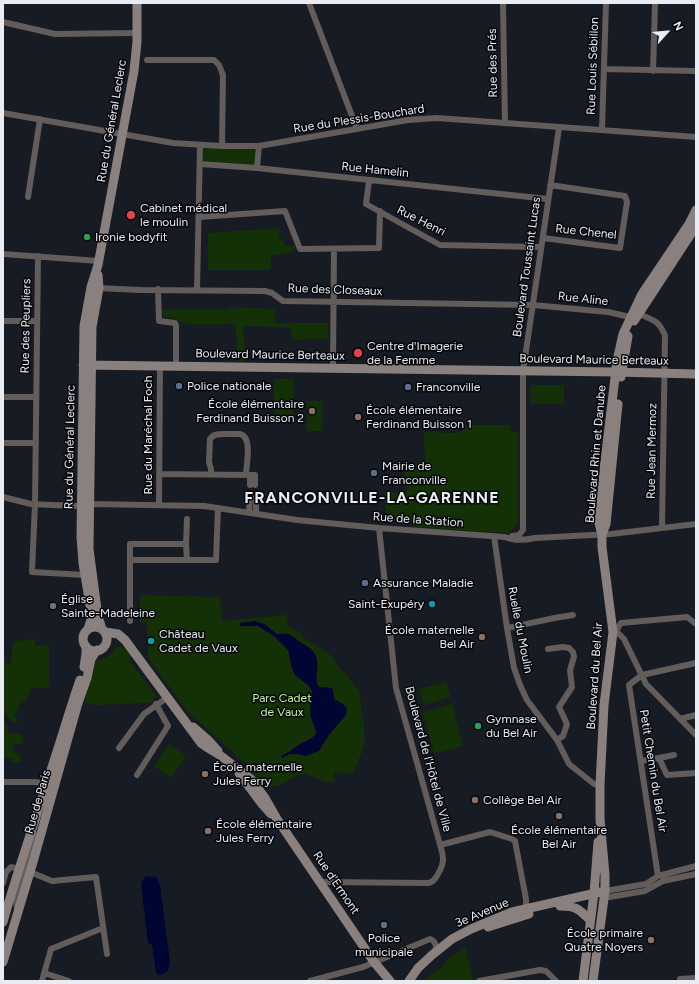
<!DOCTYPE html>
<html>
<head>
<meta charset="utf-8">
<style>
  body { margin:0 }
  #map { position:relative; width:699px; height:984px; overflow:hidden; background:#171b23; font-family:Figtree,sans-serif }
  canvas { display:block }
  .frame { position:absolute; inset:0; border:4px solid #e9ecf3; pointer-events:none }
  .north { position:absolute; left:647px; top:12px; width:40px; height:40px; -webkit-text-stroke:3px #050609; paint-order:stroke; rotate:63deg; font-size:11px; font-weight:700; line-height:16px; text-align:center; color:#e9ecf3 }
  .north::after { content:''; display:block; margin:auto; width:14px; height:18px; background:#e9ecf3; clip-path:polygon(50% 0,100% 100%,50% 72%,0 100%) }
</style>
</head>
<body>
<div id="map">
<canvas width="699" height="984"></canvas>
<div class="frame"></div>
<div class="north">N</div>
</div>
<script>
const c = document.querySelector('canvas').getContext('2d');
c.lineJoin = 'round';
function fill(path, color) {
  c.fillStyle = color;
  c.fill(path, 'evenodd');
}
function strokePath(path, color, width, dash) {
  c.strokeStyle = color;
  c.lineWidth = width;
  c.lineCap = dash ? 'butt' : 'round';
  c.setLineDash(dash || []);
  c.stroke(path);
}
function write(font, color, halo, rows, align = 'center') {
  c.font = font + ' Figtree,sans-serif';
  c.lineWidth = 3;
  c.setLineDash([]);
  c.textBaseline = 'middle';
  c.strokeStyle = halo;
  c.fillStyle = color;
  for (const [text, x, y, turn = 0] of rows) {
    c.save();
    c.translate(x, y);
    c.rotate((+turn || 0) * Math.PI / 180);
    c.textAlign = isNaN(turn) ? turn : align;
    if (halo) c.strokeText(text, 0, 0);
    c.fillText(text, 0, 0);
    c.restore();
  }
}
fill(new Path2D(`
  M 204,148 L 234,148 L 235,149 L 253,149 L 256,152 L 255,165 L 204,161 C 202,157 202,152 204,148 Z
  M 279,228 L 279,235 L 286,246 L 295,245 L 294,250 L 291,253 L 271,255 L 271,270 L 208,270 L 208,233 Z
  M 230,307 L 275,309 L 275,323 L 328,323 L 328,339 L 292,340 L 291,328 L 267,327 L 266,326 L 243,326 L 246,361 L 238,361 L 235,324 C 225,324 190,326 182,322 C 178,321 182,320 177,319 C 169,317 162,320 162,309 L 229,309 Z
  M 274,379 L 293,379 L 293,421 L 284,421 L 274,411 Z
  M 531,385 L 564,385 L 564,404 L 531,404 Z
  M 307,401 L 323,401 L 322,431 L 307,431 Z
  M 471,425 L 510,425 L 510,429 L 512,432 L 518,432 L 518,523 L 508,533 L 414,527 C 410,519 400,516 391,521 L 385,512 L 385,493 L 407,493 L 404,467 L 426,459 L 424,449 L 424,432 L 459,433 Z
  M 140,595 L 220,597 L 222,621 L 287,615 C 288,636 297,625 304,638 L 325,651 L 334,658 L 336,664 L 351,680 L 359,691 L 364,724 L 365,741 L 363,749 L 354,771 L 348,774 L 336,772 L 334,773 L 334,781 C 324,786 315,775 305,774 C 294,774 286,784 276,786 C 272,787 267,786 263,786 L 246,764 L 188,712 L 150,661 L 148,653 L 147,622 L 140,622 Z
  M 36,639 L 35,646 L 49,645 L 49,684 L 48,684 L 48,688 L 31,688 L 26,702 L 21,700 L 15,717 L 19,720 L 15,723 L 12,722 L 3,712 L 3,649 L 7,665 L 11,663 L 13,644 L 16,641 Z
  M 117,646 L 124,648 L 132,656 L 129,660 L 157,697 L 150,703 L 96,705 L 84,703 L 96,661 L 109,656 Z
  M 446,682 L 451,697 L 424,705 L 419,689 Z
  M 452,704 L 463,746 L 434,754 L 423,712 Z
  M 3,719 L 7,725 L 8,734 L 22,734 L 22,744 L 13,744 L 13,752 L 20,754 L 20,762 L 11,762 L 11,758 L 3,758 Z
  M 169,744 L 186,756 L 171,778 L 154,766 Z
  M 465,948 L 473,979 L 468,981 L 424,981 L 431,974 L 441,968 L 449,958 Z`), '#143006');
fill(new Path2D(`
  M 255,621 L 264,624 L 277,634 C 288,632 292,635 300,642 C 304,645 310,647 313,651 C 323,664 312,677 319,687 L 332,688 L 333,690 L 334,699 L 343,704 L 347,709 L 346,715 L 329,735 L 319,751 L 306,756 L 298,754 L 290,754 L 282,758 L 281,756 C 287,753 292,750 297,746 C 304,741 311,740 316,734 C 316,728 313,724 311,718 C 310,712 310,697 312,691 L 309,686 L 295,675 L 292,668 L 288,650 L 275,637 L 258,626 L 240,626 L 240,623 Z
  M 146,876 L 156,877 L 160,885 L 170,962 L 168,971 L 163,974 L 159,975 L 156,972 L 152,945 L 148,943 L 141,885 L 142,881 Z`), '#000534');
strokePath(new Path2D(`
  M 309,3 L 357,129
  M 503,3 L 505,123
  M 3,22 L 55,34 L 137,33
  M 147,60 L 214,60 L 219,65 L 223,75 L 222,146
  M 604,69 L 696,71
  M 653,71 L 655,3
  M 3,113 L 173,143 L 222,146 L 259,146 L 408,120 L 437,118 L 696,137
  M 602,130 L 606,3
  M 200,164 L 257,168 L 548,199
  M 257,168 L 259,146
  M 369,181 L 366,204 L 440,245 L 540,247
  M 28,197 L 40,119
  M 199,217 L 285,211 L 300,249 L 379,248 L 380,211
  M 543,238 L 620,248 L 627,202 L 625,196 L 550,185
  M 3,254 L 99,261
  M 38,256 L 35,504 L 32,572 L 85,575
  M 97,288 L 141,290 L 265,291 L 272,293 L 283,301 L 533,305 L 608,312 L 630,317
  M 158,289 L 159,321 L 175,323 L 176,325 L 176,367
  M 197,290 L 200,145
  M 638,313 C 654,322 656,317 665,335 L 662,528
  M 3,321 L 37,321
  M 333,368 L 334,249
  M 3,397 L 36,397
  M 3,443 L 35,443
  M 160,474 L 250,475 L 250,485
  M 211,474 L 211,469 L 209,462 L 210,439 C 214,433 221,434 227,434 C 231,434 236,434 240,434 C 253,437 246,465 246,475
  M 250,475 L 255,475 L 255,485
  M 256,495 L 256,513
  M 3,497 L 31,504 L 75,506 L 90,504 L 204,506 L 297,520 L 379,528 L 505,537 C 514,541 526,540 535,538 L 611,534 L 696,524
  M 159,505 L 160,366
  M 249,512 L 250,495
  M 494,536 L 507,628 L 514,668 L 520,685 L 527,700 L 557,740
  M 512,536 L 519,535 L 523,530 L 523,371 L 559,128
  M 186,544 L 187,560
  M 130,560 L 216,560 L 218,508
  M 130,621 L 130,544 L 186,544 L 187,519
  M 507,628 C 529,624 550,618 573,615
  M 616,631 L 624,639 L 646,684 L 696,735
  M 616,631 L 621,623 L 687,617 L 696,624
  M 548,649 L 563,647 L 569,648 L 573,652 L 574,657 L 570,670 L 572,687 L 559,707 L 567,724 L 563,736 L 557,740 L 569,764 L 594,784 L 600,785
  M 680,719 L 696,715
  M 119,748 L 144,714 L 168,697
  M 659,758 L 674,755
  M 641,761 L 659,758 L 667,775 L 696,773
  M 137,775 L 168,726 L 156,704
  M 3,782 L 35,782 L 47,784
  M 440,845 L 490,832 L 512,839 L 515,841 L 526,899 L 526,909
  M 24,870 L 35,835
  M 658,876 L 629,685 L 642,675 L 696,663
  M 321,882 L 429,883 C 434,881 435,879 438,874 C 446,861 443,855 439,841 L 396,688 L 379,528
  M 3,883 L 6,872 L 11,867 L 30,872 L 52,881 L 96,877 L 107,954
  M 605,891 L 646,884 L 658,876 L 696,866
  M 604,898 L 645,891 L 663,881 L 696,874
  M 17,909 L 16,899 L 25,871
  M 44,973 L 69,981
  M 680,979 L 696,978
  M 42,981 L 51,949 L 103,928
  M 310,981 L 363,967 L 430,939 C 436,941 437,947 435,952
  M 479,981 L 540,970 L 546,971 L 556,981`), '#625c5a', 6);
strokePath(new Path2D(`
  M 98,275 L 99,288 L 92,327 L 89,549 L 98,617 L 102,629
  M 634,321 L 696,226
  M 83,365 L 616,372 L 696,374
  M 621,377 L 628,336
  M 602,535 L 606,524 L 618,404
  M83 639a12 12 0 1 1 24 0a12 12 0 1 1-24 0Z
  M 88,629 L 92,617 L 83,563 L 81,537 L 84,326 L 91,287 L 98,265 L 134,71 L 137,42 L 137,3
  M 105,632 L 118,634 L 125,640 L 201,743 L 208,748 L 221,756 L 251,779 L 265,798 L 277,819 L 374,962 L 390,981
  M 84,667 L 86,654 L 86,646
  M 193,727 L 209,741 L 218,751
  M 239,773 L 262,804 L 271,814
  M 560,906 C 576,906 579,909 590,920
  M 3,922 C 16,876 32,831 46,785 C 58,750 68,715 80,680
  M 488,927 L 529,914
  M 3,962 L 33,862 L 78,703 L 87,678 L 91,659 L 97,650
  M 409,981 L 418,968 L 432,955 L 452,939 L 471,929 L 512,912 L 605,891
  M 583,981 L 594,893 L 598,842
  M 593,981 L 605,891 L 605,875 L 600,819 L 600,785 L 604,705 L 613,632 L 602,547 L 602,535 L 599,523 L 605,461 L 617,361 L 623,334 L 642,294 L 689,224 L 696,210`), '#8a817e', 9);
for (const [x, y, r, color] of [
  [131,215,5,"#e0444e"],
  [87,237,4,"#2e9e5b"],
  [358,353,5,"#e0444e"],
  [179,386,4,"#5c6f8a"],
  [408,387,4,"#5c6f8a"],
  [312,411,4,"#8d6e63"],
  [358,417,4,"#8d6e63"],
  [374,473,4,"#5c6f8a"],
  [365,583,4,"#5c6f8a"],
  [432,604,4,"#0f9aa8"],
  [53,606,4,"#6b7280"],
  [482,637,4,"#8d6e63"],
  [151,641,4,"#0f9aa8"],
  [478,726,4,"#2e9e5b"],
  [205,774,4,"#8d6e63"],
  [475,800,4,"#8d6e63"],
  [559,816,4,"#8d6e63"],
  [208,831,4,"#8d6e63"],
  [384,925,4,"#5c6f8a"],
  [651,940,4,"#8d6e63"]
]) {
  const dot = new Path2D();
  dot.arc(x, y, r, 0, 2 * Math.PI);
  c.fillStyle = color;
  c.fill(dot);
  strokePath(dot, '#050609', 1.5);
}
write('12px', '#e9ecf3', '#050609', [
  ["Rue des Prés",493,63,-91],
  ["Rue Louis Sébillon",593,66,-88],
  ["Rue du Plessis-Bouchard",359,119,-9],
  ["Rue du Général Leclerc",112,121,-80],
  ["Rue Hamelin",375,170,6],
  ["Rue Henri",421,221,27],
  ["Rue Chenel",586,232,6],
  ["Boulevard Toussaint Lucas",527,267,-82],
  ["Rue des Closeaux",335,290,2],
  ["Rue Aline",583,299,6],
  ["Rue des Peupliers",26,326,-89],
  ["Boulevard Maurice Berteaux",270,355,1],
  ["Boulevard Maurice Berteaux",594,360,1],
  ["Rue du Maréchal Foch",148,435,-90],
  ["Rue du Général Leclerc",70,447,-89],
  ["Rue Jean Mermoz",652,451,-89],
  ["Boulevard Rhin et Danube",596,454,-85],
  ["Rue de la Station",418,520,4],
  ["Ruelle du Moulin",520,630,79],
  ["Boulevard du Bel Air",595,676,-86],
  ["Boulevard de l'Hôtel de Ville",428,759,75],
  ["Petit Chemin du Bel Air",653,771,81],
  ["Rue de Paris",38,802,-74],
  ["Rue d'Ermont",336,883,56],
  ["3e Avenue",482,913,-23]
]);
write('12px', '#e9ecf3', '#050609', [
  ["Cabinet médical",140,208],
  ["le moulin",140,222],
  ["Ironie bodyfit",95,237],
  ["Centre d'Imagerie",367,346],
  ["de la Femme",367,360],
  ["Police nationale",187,386],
  ["Franconville",416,387],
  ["École élémentaire",304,404,"right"],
  ["Ferdinand Buisson 2",304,418,"right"],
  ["École élémentaire",366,410],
  ["Ferdinand Buisson 1",366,424],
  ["Mairie de",382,466],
  ["Franconville",382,480],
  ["Assurance Maladie",373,583],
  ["Église",61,599],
  ["Sainte-Madeleine",61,613],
  ["Saint-Exupéry",424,604,"right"],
  ["École maternelle",474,630,"right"],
  ["Bel Air",474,644,"right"],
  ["Château",159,634],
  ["Cadet de Vaux",159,648],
  ["Gymnase",486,719],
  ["du Bel Air",486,733],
  ["École maternelle",213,767],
  ["Jules Ferry",213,781],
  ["Collège Bel Air",483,800],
  ["École élémentaire",216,824],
  ["Jules Ferry",216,838],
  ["École élémentaire",559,830,"center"],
  ["Bel Air",559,844,"center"],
  ["École primaire",643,933,"right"],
  ["Quatre Noyers",643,947,"right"],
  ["Police",384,938,"center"],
  ["municipale",384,952,"center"]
], 'left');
write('12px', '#bcf7a5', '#050609', [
  ["Parc Cadet",282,698],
  ["de Vaux",282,712]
]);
c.letterSpacing = '1px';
write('bold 16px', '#e9ecf3', '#050609', [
  ["FRANCONVILLE-LA-GARENNE",372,498]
]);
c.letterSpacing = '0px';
</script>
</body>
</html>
